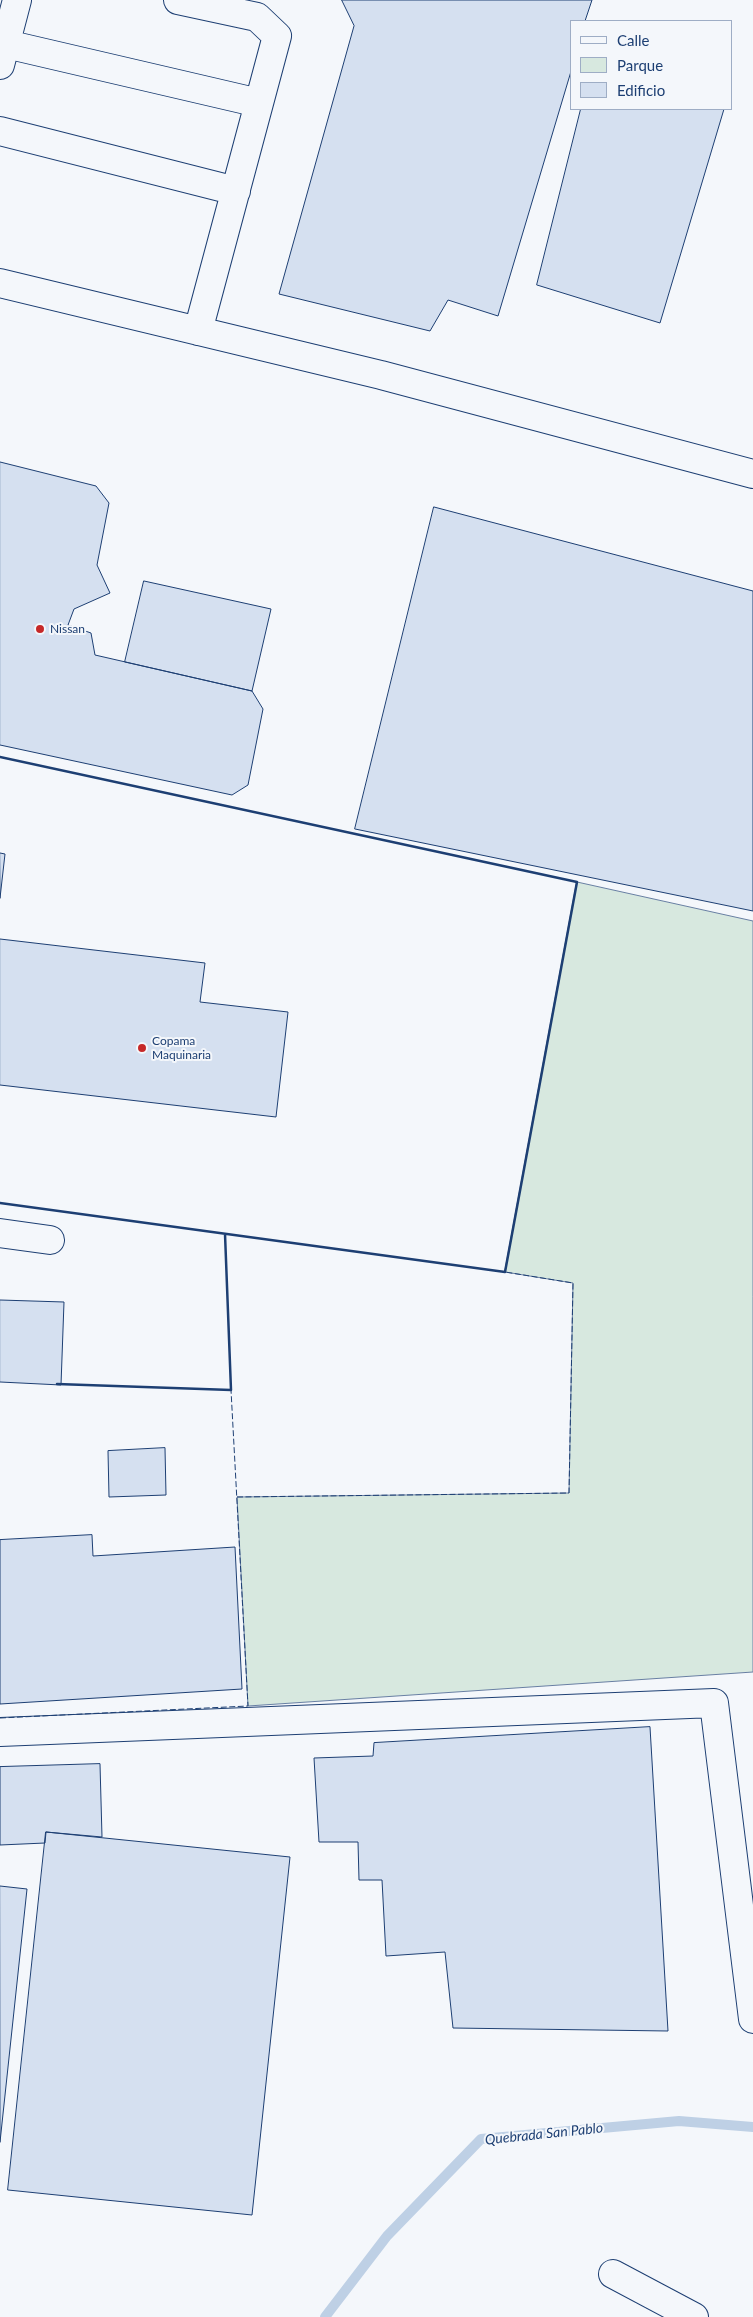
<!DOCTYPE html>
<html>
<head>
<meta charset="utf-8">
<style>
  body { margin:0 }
  #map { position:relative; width:753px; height:2317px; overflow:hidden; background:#f4f7fb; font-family:Lato,sans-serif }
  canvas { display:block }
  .legend { position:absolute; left:570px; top:20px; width:162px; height:90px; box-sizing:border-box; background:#f4f7fb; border:1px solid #9eadc5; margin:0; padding:6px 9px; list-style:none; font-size:15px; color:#1d3f73 }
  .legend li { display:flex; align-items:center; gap:10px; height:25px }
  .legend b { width:25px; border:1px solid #9eadc5 }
</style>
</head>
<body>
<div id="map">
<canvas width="753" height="2317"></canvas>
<ul class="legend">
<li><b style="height:6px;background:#f4f7fb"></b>Calle</li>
<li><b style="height:14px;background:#d7e8df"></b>Parque</li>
<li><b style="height:14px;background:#d5e0f0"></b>Edificio</li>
</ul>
</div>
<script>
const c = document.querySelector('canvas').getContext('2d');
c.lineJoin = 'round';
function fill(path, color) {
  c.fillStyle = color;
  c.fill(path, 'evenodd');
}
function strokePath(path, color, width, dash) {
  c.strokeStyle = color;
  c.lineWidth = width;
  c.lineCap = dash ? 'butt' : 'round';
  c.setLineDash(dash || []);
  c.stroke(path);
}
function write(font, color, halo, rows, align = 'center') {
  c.font = font + ' Lato,sans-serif';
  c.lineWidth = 4;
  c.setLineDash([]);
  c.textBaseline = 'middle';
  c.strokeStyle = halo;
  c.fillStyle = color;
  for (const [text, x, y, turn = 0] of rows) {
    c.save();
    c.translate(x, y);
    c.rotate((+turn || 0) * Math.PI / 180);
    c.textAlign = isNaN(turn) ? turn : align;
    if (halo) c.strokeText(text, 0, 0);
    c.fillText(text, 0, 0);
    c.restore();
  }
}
const green = new Path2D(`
  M 577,882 L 753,921 L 753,1672 L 248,1706 L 237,1497 L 569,1493 L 573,1283 L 505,1272 Z`);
fill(green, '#d7e8df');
strokePath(green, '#687fa3', 1);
strokePath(new Path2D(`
  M 325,2317 L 387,2236 L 481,2139 L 679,2121 L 753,2127`), '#bed0e5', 10);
const building = new Path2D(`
  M 342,0 L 592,0 L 585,21 L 572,21 L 572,68 L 498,316 L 448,300 L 430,331 L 279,294 L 354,26 Z
  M 581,109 L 724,109 L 660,323 L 537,285 Z
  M 0,462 L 96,486 L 109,503 L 97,565 L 110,593 L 74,609 L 68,625 L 91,633 L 95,655 L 252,691 L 263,709 L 248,785 L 232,795 L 0,745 Z
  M 434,507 L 753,591 L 753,911 L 355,829 Z
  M 144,581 L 271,609 L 252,691 L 125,662 Z
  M 0,853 L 5,854 L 0,898 Z
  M 0,939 L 205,963 L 200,1002 L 288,1012 L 276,1117 L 0,1085 Z
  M 0,1300 L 64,1302 L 61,1385 L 0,1382 Z
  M 165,1448 L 166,1495 L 109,1497 L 108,1451 Z
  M 92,1535 L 93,1556 L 235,1547 L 242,1689 L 0,1704 L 0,1540 Z
  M 650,1727 L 668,2031 L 453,2028 L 445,1952 L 386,1956 L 382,1880 L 359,1880 L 358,1842 L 319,1842 L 314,1758 L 373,1756 L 374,1743 Z
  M 100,1764 L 102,1837 L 46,1832 L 45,1843 L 0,1845 L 0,1767 Z
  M 46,1832 L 290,1857 L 252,2215 L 8,2190 Z
  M 0,1886 L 27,1889 L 0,2142 Z`);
fill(building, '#d5e0f0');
strokePath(building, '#1d3f73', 1);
const minor = new Path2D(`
  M 178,0 L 257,17 L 277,36 L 198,331
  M 6,44 L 259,103
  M 0,65 L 17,0
  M 0,131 L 236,191
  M 0,283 L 381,375 L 753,474
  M 0,1233 L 50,1240
  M 0,1732 L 714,1703 L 753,2019
  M 613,2274 L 694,2317`);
strokePath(minor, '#1d3f73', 30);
strokePath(minor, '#f4f7fb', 28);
strokePath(new Path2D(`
  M 237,1497 L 569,1493 L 573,1283 L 505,1272
  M 0,1718 L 248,1706 L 231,1390`), '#1d3f73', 1, [6, 2.5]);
strokePath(new Path2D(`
  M 0,757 L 577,882 L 505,1272 L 0,1203
  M 57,1384 L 231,1390 L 225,1234`), '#1d3f73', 2.5);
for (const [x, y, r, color] of [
  [40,629,5,"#c62828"],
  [142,1048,5,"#c62828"]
]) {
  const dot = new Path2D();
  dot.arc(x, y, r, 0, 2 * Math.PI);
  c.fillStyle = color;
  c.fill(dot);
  strokePath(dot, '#f4f7fb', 2);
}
write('12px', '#1d3f73', '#f4f7fb', [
  ["Nissan",50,629],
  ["Copama",152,1041],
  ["Maquinaria",152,1055]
], 'left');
write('italic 14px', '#1d3f73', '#f4f7fb', [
  ["Quebrada San Pablo",544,2134,-6]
]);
</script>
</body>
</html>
